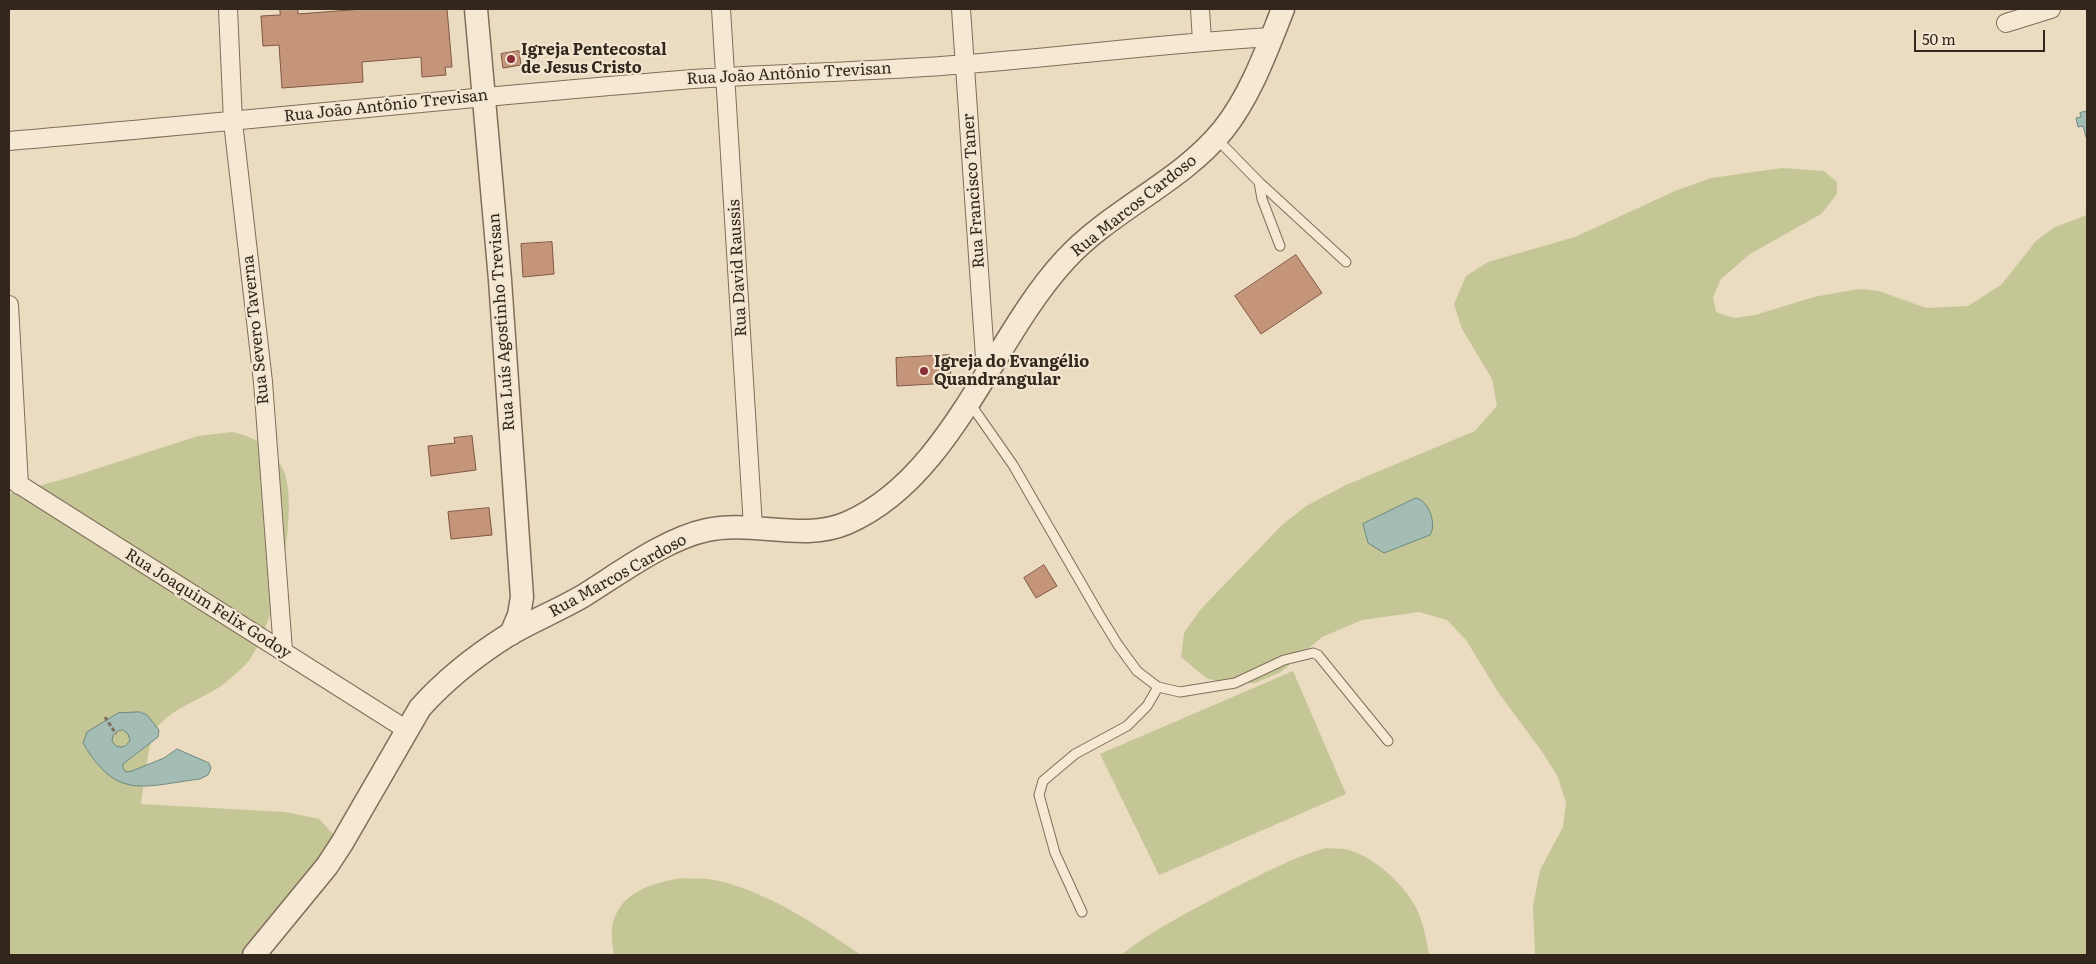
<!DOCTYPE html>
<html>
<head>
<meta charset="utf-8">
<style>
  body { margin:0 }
  #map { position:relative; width:2096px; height:964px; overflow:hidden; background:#eadbc1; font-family:Literata,serif }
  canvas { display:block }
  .frame { position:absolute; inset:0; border:10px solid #32261d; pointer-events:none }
  .scale { position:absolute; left:1914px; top:30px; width:131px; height:22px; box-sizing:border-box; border:2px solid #32261d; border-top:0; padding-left:6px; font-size:15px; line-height:18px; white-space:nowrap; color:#32261d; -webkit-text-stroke:4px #f2e6d0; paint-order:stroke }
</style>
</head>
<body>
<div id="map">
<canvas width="2096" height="964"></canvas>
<div class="frame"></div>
<div class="scale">50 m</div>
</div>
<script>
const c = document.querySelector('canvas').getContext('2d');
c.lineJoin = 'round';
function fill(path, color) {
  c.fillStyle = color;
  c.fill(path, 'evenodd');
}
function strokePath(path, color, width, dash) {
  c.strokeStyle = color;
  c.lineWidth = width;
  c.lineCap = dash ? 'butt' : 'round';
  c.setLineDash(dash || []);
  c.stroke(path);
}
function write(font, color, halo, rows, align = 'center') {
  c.font = font + ' Literata,serif';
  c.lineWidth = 4.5;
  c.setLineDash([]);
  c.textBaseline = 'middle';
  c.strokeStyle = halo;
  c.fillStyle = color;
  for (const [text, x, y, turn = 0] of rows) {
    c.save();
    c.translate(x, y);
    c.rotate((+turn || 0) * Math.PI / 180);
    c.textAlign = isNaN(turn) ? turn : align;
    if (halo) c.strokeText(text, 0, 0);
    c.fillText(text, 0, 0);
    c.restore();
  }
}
fill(new Path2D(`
  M 1782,168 L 1824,171 L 1837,182 L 1837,194 L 1821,214 L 1750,254 L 1721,279 L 1713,297 L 1716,312 L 1734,318 L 1755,315 L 1814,297 L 1858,289 L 1879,291 L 1926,308 L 1968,306 L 2001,285 L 2036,241 L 2053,228 L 2087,215 L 2087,955 L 1535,955 L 1533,906 L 1540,870 L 1563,827 L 1566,803 L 1558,777 L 1543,753 L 1498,692 L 1466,640 L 1447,620 L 1419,612 L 1362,620 L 1322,637 L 1281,672 L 1255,683 L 1227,684 L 1206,678 L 1181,657 L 1184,633 L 1200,610 L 1282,525 L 1306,506 L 1346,485 L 1475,431 L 1497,406 L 1492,379 L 1462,329 L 1454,304 L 1466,276 L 1488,262 L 1575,237 L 1675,191 L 1711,178 Z
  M 233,432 C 257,438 274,448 284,472 C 300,509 274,634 246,664 C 239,671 229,680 221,686 C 199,701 171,708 155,730 C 149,739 143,790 141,804 L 285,812 L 319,819 L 334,835 L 262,955 L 9,955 L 9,494 L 68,478 L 198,436 Z
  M 1293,671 L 1346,794 L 1159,875 L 1100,754 Z
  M 1326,848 C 1333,849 1342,848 1349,850 C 1374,858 1401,881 1414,904 C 1423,919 1426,938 1429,955 L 1121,955 C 1155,928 1194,909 1232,889 C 1263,874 1293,857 1326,848 Z
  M 681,878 C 689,879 699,878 708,879 C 761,887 817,925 861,955 L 614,955 C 613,947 611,936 612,927 C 619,892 650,884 681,878 Z`), '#c4c696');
const water = new Path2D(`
  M 2087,111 L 2087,137 L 2086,137 L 2083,126 L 2078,127 L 2076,118 L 2081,117 L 2080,113 Z
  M 1416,498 C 1429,500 1437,525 1430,535 L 1384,553 L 1368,543 L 1363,524 Z
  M 140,712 L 147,715 L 159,730 L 158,737 L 123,764 L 123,768 L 126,772 L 132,771 L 164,758 L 177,749 L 209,763 L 211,768 L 208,775 L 200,779 C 143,786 117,801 83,743 L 87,732 L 118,713 ZM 123,730 L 128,734 L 130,740 C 126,747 123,748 116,746 L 112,741 L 113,735 L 118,731 Z`);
fill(water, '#a3bcb4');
strokePath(water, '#6c8980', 1);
const building = new Path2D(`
  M 280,9 L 298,9 L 298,14 L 363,9 L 447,9 L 452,67 L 445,67 L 446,75 L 422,77 L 421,57 L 362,62 L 363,82 L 282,88 L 279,45 L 263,46 L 261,16 L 280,15 Z
  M 519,51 L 521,65 L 503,68 L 501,54 Z
  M 552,242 L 554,274 L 523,277 L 521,244 Z
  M 1296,255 L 1322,293 L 1261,334 L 1235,296 Z
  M 950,355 L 951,383 L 897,386 L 896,358 Z
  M 472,436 L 476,470 L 431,476 L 428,446 L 455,443 L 454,438 Z
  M 489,508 L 492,535 L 451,539 L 448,512 Z
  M 1044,565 L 1057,586 L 1036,598 L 1024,578 Z`);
fill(building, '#c5957a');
strokePath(building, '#7f5642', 1);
const service = new Path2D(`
  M 1216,138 L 1259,182 L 1346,262
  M 1259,182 L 1262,199 L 1280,246
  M 969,402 L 1013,465 L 1099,614 L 1118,645 L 1137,671 L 1158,687 L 1180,692 L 1235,683 L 1284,660 L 1313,653 L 1318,655 L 1388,741
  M 1082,912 L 1055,853 L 1039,795 L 1043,781 L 1075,754 L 1127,726 L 1147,706 L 1158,687`);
const minor = new Path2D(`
  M 228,9 L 233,122 L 263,382 L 283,651
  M 721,9 L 753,527
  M 961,9 L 986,372
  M 1200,9 L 1202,41
  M 2006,23 L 2051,9
  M 9,141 C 233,122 457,98 681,80 C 776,73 872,72 967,64 C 1069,56 1170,43 1271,37
  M 9,305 L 19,485
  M 9,478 L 407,730`);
const tertiary = new Path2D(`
  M 476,9 L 500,280 L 522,597 L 519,615 L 511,634
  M 254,955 L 327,866 L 342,843 L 420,708 C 445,680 478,654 510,634 C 534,620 559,610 583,596 C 620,573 665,539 707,530 C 753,520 803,542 847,523 C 951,478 992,339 1065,260 C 1112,209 1180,183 1223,130 C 1251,95 1267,49 1283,9`);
strokePath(service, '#816d5a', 11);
strokePath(minor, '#816d5a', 20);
strokePath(tertiary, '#816d5a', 25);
strokePath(new Path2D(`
  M 105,717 L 116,734`), '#816d5a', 3, [4, 2.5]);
strokePath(service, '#f5e9d3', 9);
strokePath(minor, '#f5e9d3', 18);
strokePath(tertiary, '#f5e9d3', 22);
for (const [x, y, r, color] of [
  [511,59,5,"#8b2f36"],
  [924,371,5,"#8b2f36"]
]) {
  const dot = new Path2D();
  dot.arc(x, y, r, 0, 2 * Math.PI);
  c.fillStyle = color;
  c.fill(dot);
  strokePath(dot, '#f2e6d0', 2);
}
write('bold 16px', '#32261d', '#f2e6d0', [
  ["Igreja Pentecostal",521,50],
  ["de Jesus Cristo",521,68],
  ["Igreja do Evangélio",934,362],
  ["Quandrangular",934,380]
], 'left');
write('16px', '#32261d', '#f2e6d0', [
  ["Rua João Antônio Trevisan",789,74,-3],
  ["Rua João Antônio Trevisan",386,106,-6],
  ["Rua Francisco Taner",974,191,-94],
  ["Rua Marcos Cardoso",1134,206,-38],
  ["Rua David Raussis",738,268,-93],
  ["Rua Luís Agostinho Trevisan",502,322,-94],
  ["Rua Severo Taverna",256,330,-96],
  ["Rua Marcos Cardoso",618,576,-29],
  ["Rua Joaquim Felix Godoy",208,604,32]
]);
</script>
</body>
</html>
